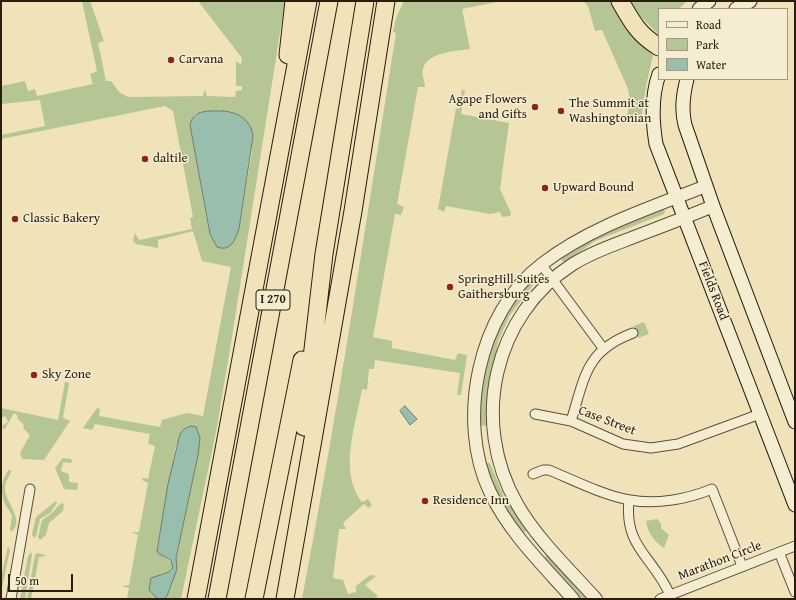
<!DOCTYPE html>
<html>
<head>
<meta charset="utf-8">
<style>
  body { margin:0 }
  #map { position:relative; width:796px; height:600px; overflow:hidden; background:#f0e3ba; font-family:"Gentium Book Plus",serif }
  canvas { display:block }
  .frame { position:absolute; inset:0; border:2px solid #2a1d0e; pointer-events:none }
  .legend { position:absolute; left:658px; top:8px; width:130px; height:72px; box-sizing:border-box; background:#f5edd2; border:1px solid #a49a84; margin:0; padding:5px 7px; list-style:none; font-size:12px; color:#2a1d0e }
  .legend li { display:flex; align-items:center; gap:8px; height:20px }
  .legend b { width:20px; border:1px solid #a49a84 }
  .scale { position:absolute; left:8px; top:574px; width:65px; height:18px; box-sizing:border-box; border:2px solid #2a1d0e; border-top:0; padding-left:5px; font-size:12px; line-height:14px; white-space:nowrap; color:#2a1d0e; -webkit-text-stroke:3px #f5edd2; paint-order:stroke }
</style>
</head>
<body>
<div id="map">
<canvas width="796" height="600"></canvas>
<div class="frame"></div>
<ul class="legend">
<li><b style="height:5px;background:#f5edd2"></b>Road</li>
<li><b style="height:11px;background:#b5c593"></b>Park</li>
<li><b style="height:11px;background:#9abead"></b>Water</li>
</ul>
<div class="scale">50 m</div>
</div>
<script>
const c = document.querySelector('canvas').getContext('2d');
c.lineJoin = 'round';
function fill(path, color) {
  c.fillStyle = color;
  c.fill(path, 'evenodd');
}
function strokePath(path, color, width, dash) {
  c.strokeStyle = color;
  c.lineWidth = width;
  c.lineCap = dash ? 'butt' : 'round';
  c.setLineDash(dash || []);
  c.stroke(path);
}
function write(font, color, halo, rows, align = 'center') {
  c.font = font + ' "Gentium Book Plus",serif';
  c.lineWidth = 3;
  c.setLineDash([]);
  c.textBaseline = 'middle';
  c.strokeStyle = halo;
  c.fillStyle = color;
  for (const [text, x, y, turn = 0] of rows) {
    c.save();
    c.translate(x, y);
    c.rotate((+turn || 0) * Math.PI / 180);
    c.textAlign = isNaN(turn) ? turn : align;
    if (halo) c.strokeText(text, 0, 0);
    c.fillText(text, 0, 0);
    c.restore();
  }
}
fill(new Path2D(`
  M 82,1 L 90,1 L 104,41 L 98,43 L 106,81 L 111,81 L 119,92 L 128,97 L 203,96 L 205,89 L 207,96 L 235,97 L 236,91 L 242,90 L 242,86 L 236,86 L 236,61 L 241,65 L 242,58 L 198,1 L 285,1 L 232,337 L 216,432 L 181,599 L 164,599 C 171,592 177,567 176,558 L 198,455 L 176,445 L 157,547 L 159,554 L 172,562 L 173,568 L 169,572 L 161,574 L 158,599 L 127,599 L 129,588 L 122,586 L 129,585 L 138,535 L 132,532 L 139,532 L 148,483 L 142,480 L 143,478 L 148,479 L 155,446 L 148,444 L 150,434 L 95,424 L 92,430 L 83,428 L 97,408 L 100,409 L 99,416 L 160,427 L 162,420 L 187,413 L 203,416 L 231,267 L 202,261 L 193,231 L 158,240 L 158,248 L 136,244 L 133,241 L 135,233 L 139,240 L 192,229 L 190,218 L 193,217 L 173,111 L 165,106 L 1,139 L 1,135 L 45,126 L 40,100 L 1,104 L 1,86 L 25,81 L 28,91 L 35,89 L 37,96 L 93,84 L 90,74 L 97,71 ZM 204,112 L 252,151 L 239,229 L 217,247 L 210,234 L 207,220 L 190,125 L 195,114 Z
  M 404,1 L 502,1 L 462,9 L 470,49 C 456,51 427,52 423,69 C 421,75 425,81 425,87 L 418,87 L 397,204 L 404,207 L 401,215 L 395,214 L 373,337 L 392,341 L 392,348 L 455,360 L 458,353 L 467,355 L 461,395 L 457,395 L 460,373 L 375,360 L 374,369 L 369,369 L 367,390 L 362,389 C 356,424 338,472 362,502 L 368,499 L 372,505 L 369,508 L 364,504 L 343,523 L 346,529 L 339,529 L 333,578 L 343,580 L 348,594 L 356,592 L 356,586 L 370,575 L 376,576 L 365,585 L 378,596 L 374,599 L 302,599 C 338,411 366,222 396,33 L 393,32 L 396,18 Z
  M 578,1 L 614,1 L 653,55 L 646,86 L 641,121 L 635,122 L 620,118 L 622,115 L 627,116 L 630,100 L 628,89 L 602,30 L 595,31 L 588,6 L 584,2 Z
  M 631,1 L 687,1 L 679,9 L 659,9 L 658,34 L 636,12 Z
  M 462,89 L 465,91 L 461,114 L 509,123 L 500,189 L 511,213 L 510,216 L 502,217 L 500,212 L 490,214 L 446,206 L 444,212 L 438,209 L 456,108 L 459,109 Z
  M 663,209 L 665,211 L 664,214 L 595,241 L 566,262 L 562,261 L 562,258 L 602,233 Z
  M 532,280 L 534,284 L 510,315 L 498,341 L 488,422 L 486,426 L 480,425 C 480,413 478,398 480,385 C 488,346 505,309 532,280 Z
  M 644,322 L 649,334 L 638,338 L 634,326 Z
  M 65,382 L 69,383 L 63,418 L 70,421 L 44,460 L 22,459 L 20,453 L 30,435 L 23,428 L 24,425 L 17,418 L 18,416 L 14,413 L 4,430 L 2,426 L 8,422 L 5,416 L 1,418 L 1,408 L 58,420 Z
  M 63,458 L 71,459 L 72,461 L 71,463 L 63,462 L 61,471 L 69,474 L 69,482 L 78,483 L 77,490 L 64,489 L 55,468 Z
  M 487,463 L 490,463 L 504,497 L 527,524 L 527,530 L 525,532 L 521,532 L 501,503 L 486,465 Z
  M 9,470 L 11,470 L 11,472 C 9,477 5,482 5,489 C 5,502 26,521 11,532 L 10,530 L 12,515 C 10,511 7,508 5,504 C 0,493 1,479 9,470 Z
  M 56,501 L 57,503 L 50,513 L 40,519 L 36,536 L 34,538 L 32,534 L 36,517 Z
  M 61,503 L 64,504 L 63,511 L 49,523 L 46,535 L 40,540 L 38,537 L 42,520 L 51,514 Z
  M 657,519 L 661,523 L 661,528 L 669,535 L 664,548 C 656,543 647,532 646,521 Z
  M 8,546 L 10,550 L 1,592 L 1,577 Z
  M 31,552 L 32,555 L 25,599 L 20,599 L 28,556 Z
  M 37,553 L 45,555 L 46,556 L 39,557 L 31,599 L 27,599 L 35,555 Z
  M 545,556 L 548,556 L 586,599 L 579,599 L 544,560 Z`), '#b5c593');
const water = new Path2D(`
  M 223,111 C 238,112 251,120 253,136 L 239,229 C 235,240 231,252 217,247 L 210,234 L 190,125 C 193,109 209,111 223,111 Z
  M 405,406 L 417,419 L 410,425 L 400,411 Z
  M 191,426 L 196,427 L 200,438 L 198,455 L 176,558 L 177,569 L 167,596 L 164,599 L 158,599 L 149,590 L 151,578 L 169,572 L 173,568 L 171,560 L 159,554 L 157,551 L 168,484 L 180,434 L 183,430 Z`);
fill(water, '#9abead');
strokePath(water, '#6d7e6d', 1);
const minor = new Path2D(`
  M 541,264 L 603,348
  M 535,414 L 571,421 L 623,444 L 651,448 L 678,444 L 760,414
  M 571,421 C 585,377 585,351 633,333
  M 533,474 L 543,470 L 549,470 C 573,480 605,496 630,500 C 656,505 688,499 712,489 L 742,566
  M 629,500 C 624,548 653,556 670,595
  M 779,552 L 795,592
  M 11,599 L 30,489
  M 660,599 L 795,546`);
const tertiary = new Path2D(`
  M 573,599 C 543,565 510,534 490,492 C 456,421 478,312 542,264 C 590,227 650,208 706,186
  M 596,599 C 569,569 537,539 517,504 C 470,422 493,315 573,264 C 592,252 613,245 634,237 C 660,227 687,217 713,206`);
const secondary = new Path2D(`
  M 699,9 L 709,1
  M 736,9 L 750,1
  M 659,74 C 651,97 652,120 656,144 L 795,505
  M 687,79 C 683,95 681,109 685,125 L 713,206 L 795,422`);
const motorway = new Path2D(`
  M 620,1 C 632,22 638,34 659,47
  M 288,55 L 294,1
  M 304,427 L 324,254 L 365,1
  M 196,599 L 308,1
  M 217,599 L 329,1
  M 254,599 L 302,360
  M 285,599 L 353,211 L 386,1`);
strokePath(minor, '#5c4e39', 11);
strokePath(tertiary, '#5c4e39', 14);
strokePath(secondary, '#2a1d0e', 15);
strokePath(motorway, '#2a1d0e', 19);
strokePath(minor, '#f5edd2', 9);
strokePath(tertiary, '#f5edd2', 12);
strokePath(secondary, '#f5edd2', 13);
strokePath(motorway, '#f0e3ba', 17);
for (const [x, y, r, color] of [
  [171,60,4,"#8f2418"],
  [535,107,4,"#8f2418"],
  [561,111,4,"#8f2418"],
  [145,159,4,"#8f2418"],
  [545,188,4,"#8f2418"],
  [15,219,4,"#8f2418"],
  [450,287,4,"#8f2418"],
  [34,375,4,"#8f2418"],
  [425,501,4,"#8f2418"]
]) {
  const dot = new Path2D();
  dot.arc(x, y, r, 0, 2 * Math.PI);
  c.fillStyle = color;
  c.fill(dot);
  strokePath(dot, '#f5edd2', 1.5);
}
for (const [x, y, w] of [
  [273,300,34]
]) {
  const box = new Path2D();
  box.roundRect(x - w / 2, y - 10, w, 20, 3);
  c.fillStyle = '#f5edd2';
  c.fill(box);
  strokePath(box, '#2a1d0e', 1);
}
write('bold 12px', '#2a1d0e', null, [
  ["I 270",273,300]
]);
write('13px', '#2a1d0e', '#f5edd2', [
  ["Carvana",179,60],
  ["Agape Flowers",527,100,"right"],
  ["and Gifts",527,115,"right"],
  ["The Summit at",569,104],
  ["Washingtonian",569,119],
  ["daltile",153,159],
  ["Upward Bound",553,188],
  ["Classic Bakery",23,219],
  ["SpringHill Suites",458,280],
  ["Gaithersburg",458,295],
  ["Sky Zone",42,375],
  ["Residence Inn",433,501]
], 'left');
write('13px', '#2a1d0e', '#f5edd2', [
  ["Fields Road",713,291,69],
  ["Case Street",607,421,21],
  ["Marathon Circle",720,561,-21]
]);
</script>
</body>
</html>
